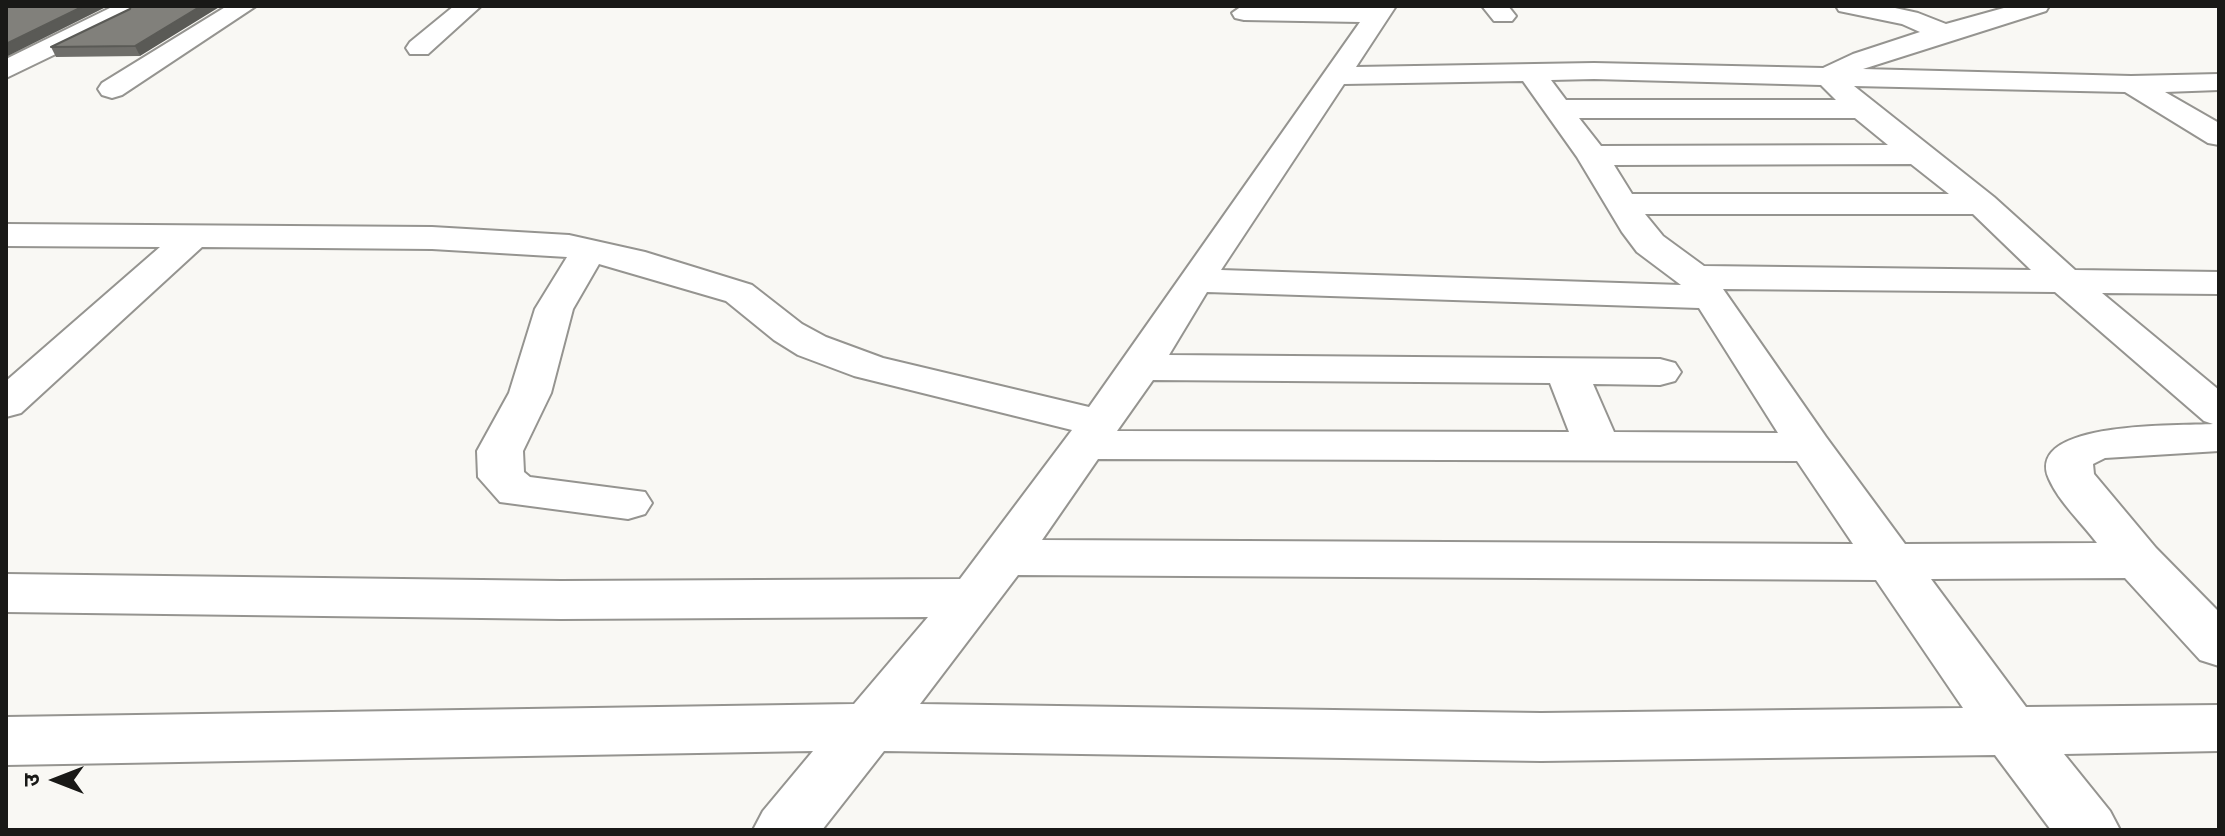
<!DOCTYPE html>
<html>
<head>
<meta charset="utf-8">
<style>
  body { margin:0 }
  #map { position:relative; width:2225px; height:836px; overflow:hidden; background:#f9f8f4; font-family:"Roboto Serif","Noto Sans Devanagari",serif }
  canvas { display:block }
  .frame { position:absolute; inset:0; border:8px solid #191917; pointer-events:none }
  .north { position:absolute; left:16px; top:740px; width:80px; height:80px; -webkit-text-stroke:6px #f9f8f4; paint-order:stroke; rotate:270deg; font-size:22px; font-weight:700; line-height:32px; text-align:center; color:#191917 }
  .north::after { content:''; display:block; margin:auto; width:28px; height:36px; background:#191917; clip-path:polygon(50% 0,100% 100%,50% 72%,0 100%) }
</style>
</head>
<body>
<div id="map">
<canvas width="2225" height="836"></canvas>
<div class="frame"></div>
<div class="north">उ</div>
</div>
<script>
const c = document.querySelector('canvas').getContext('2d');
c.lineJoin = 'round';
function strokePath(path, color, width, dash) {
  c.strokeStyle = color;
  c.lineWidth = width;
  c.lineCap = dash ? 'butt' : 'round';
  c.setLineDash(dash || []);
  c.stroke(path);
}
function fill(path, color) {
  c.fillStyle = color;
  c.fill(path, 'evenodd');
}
const minor = new Path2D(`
  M 114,6 L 138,6 L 133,16 L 124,21 L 6,78 L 6,59 Z
  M 227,6 L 256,6 L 122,95 L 112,98 L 102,95 L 98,89 L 102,83 Z
  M 454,6 L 481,6 L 428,54 L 410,54 L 406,48 L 410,42 Z
  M 1242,6 L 1396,6 L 1356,67 L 1594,63 L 1823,68 L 1853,54 L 1920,32 L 1902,24 L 1839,11 L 1836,6 L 1886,6 L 1918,13 L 1946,24 L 2011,6 L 2049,6 L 2046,11 L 1863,69 L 2131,76 L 2219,74 L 2219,90 L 2165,92 L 2219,123 L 2219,145 L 2208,143 L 2125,92 L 1854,86 L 1994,197 L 2075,270 L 2219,272 L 2219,294 L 2102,293 L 2219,390 L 2219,451 L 2105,458 L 2093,464 L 2094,474 L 2156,548 L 2219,612 L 2219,666 L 2200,660 L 2125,578 L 1931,579 L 2026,707 L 2219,705 L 2219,751 L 2064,754 L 2110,811 L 2120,830 L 2051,830 L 1995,755 L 1541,761 L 884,751 L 822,830 L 753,830 L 763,811 L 813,751 L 6,765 L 6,717 L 854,704 L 928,617 L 561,619 L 6,612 L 6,574 L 561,581 L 960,579 L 1072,430 L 854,376 L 798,355 L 774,340 L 726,301 L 599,264 L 573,309 L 551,393 L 523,451 L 524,472 L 530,477 L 645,492 L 652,503 L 645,514 L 628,519 L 500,502 L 478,477 L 477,451 L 509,393 L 535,309 L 567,257 L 432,249 L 202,247 L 21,413 L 6,417 L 6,381 L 160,247 L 6,246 L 6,224 L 432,227 L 569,235 L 645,252 L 752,285 L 802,324 L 826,337 L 883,358 L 1089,407 L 1360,22 L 1244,20 L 1235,18 L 1232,13 ZM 1594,79 L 1821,85 L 1836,100 L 1566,100 L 1551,80 ZM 1523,81 L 1577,157 L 1622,232 L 1637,252 L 1681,285 L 1221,270 L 1344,84 ZM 1579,118 L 1855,118 L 1888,145 L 1601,146 ZM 1911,164 L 1949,194 L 1632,194 L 1614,165 ZM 1645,214 L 1973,214 L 2031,270 L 1704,266 L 1663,236 ZM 1723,289 L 2055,292 L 2204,421 L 2213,424 C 2181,426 2023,420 2049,479 C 2059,502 2082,523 2097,543 L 1905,544 L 1826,437 ZM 1207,292 L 1699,308 L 1778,433 L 1614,432 L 1593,384 L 1660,385 L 1675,381 L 1681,372 L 1675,363 L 1660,359 L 1169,355 ZM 1153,380 L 1550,383 L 1569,432 L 1117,431 ZM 1098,459 L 1797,461 L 1853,544 L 1042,540 ZM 1018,575 L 1876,580 L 1963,708 L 1541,713 L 920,704 Z
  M 1482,6 L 1508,6 L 1516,16 L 1512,21 L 1494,21 Z`);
strokePath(minor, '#959490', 4);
fill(minor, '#fff');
fill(new Path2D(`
  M 130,9 L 140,56 L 56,57 L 51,47 Z`), '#6f6e6a');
fill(new Path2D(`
  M 84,6 L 108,6 L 6,57 L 6,44 Z
  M 201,6 L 221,6 L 140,56 L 135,46 Z`), '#5a5a56');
const building = new Path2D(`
  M 6,6 L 84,6 L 6,44 Z
  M 131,6 L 201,6 L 135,46 L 51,47 L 130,9 Z`);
fill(building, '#81807b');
strokePath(building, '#5a5a56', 2);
</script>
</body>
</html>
